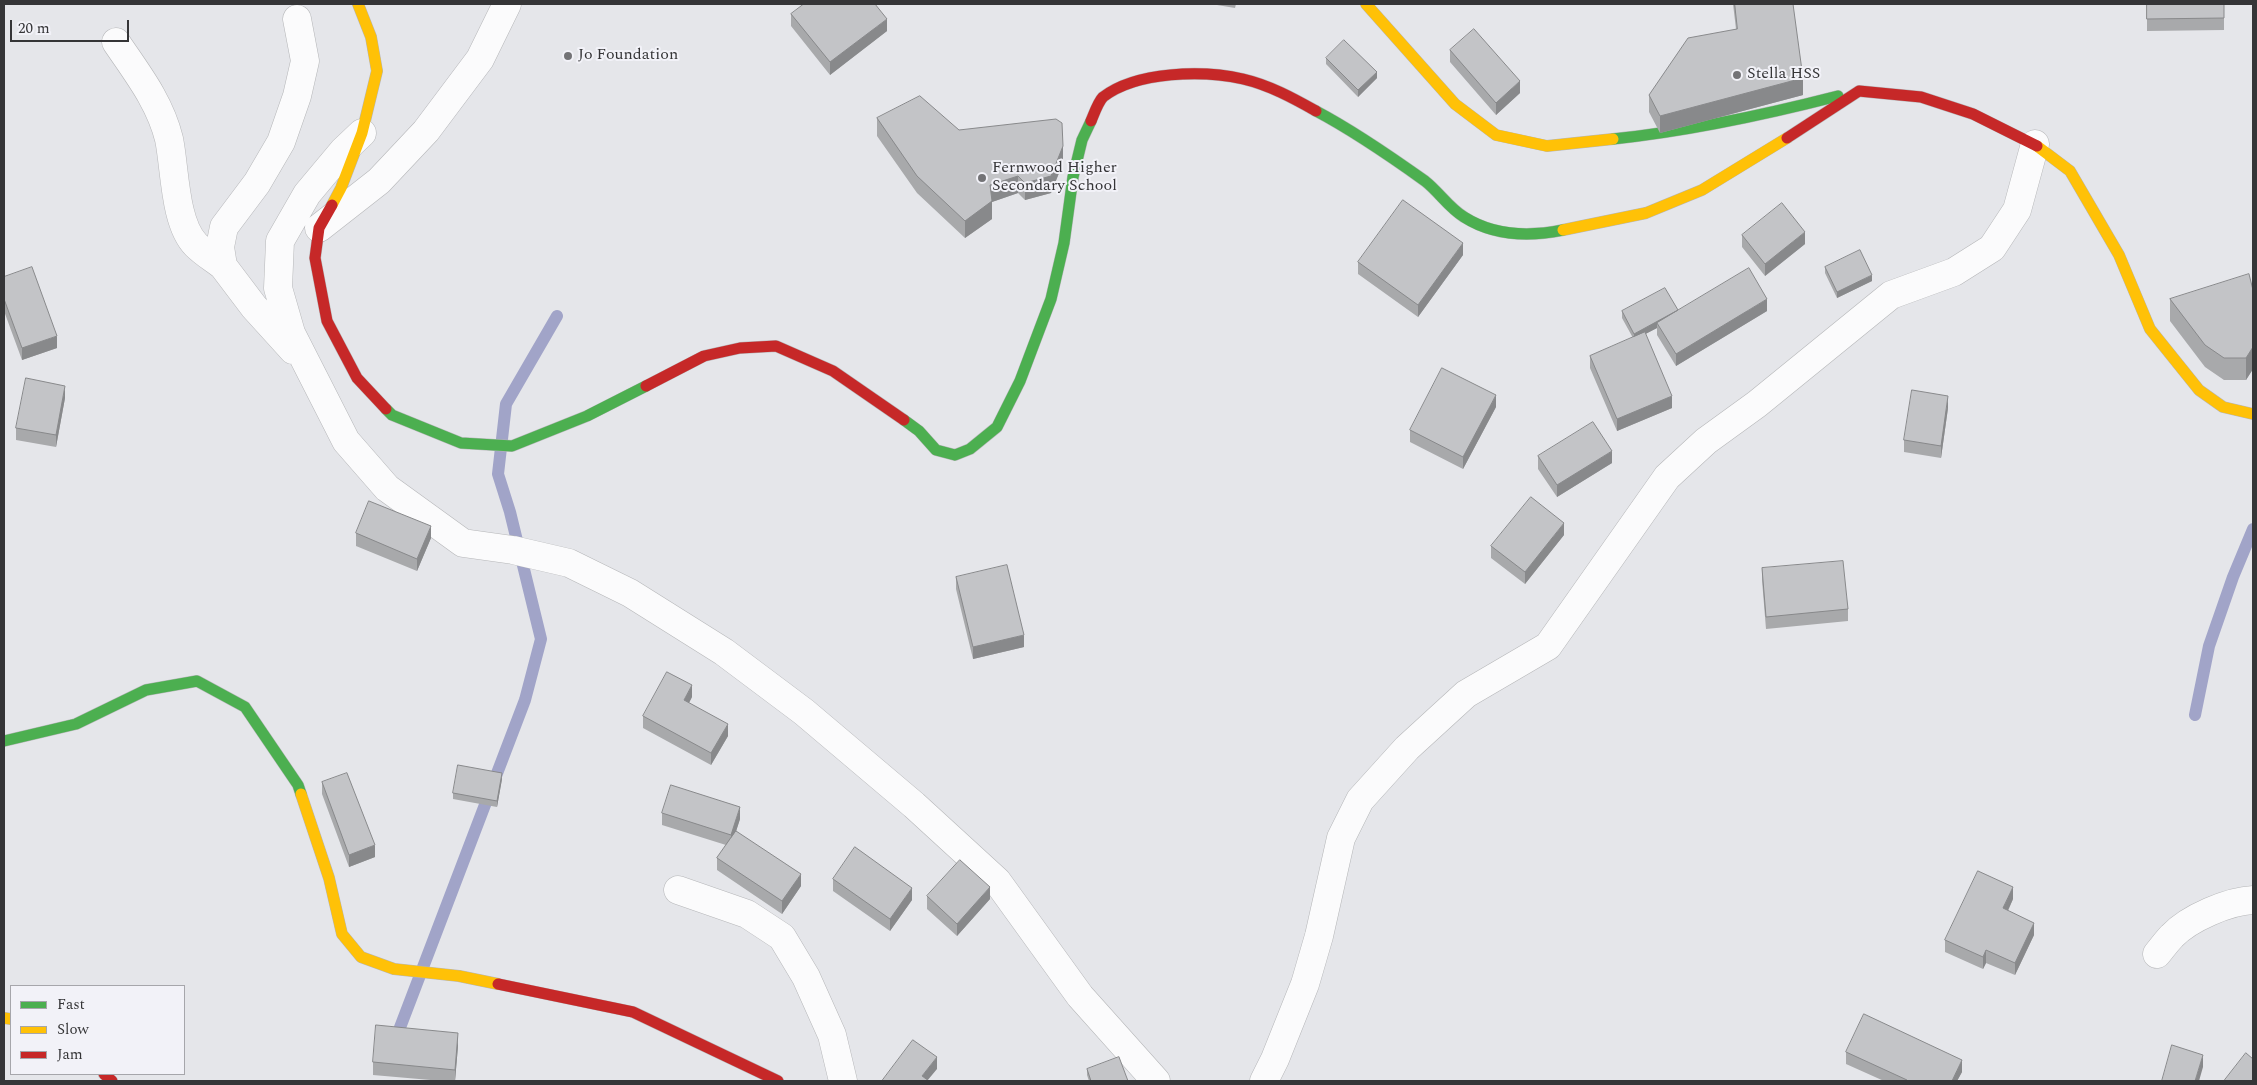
<!DOCTYPE html>
<html>
<head>
<meta charset="utf-8">
<style>
  body { margin:0 }
  #map { position:relative; width:2257px; height:1085px; overflow:hidden; background:#e5e6ea; font-family:Spectral,serif }
  canvas { display:block }
  .frame { position:absolute; inset:0; border:5px solid #353537; pointer-events:none }
  .legend { position:absolute; left:10px; top:985px; width:175px; height:90px; box-sizing:border-box; background:#f2f2f8; border:1px solid #a6a6ab; margin:0; padding:6px 9px; list-style:none; font-size:15px; color:#353537 }
  .legend li { display:flex; align-items:center; gap:10px; height:25px }
  .legend b { width:25px; border:1px solid #a6a6ab }
  .scale { position:absolute; left:10px; top:20px; width:119px; height:22px; box-sizing:border-box; border:2px solid #353537; border-top:0; padding-left:6px; font-size:15px; line-height:18px; white-space:nowrap; color:#353537; -webkit-text-stroke:4px #f2f2f8; paint-order:stroke }
</style>
</head>
<body>
<div id="map">
<canvas width="2257" height="1085"></canvas>
<div class="frame"></div>
<ul class="legend">
<li><b style="height:6px;background:#4caf50"></b>Fast</li>
<li><b style="height:6px;background:#ffc107"></b>Slow</li>
<li><b style="height:6px;background:#c62828"></b>Jam</li>
</ul>
<div class="scale">20 m</div>
</div>
<script>
const c = document.querySelector('canvas').getContext('2d');
c.lineJoin = 'round';
function strokePath(path, color, width, dash) {
  c.strokeStyle = color;
  c.lineWidth = width;
  c.lineCap = dash ? 'butt' : 'round';
  c.setLineDash(dash || []);
  c.stroke(path);
}
function fill(path, color) {
  c.fillStyle = color;
  c.fill(path, 'evenodd');
}
function write(font, color, halo, rows, align = 'center') {
  c.font = font + ' Spectral,serif';
  c.lineWidth = 4;
  c.setLineDash([]);
  c.textBaseline = 'middle';
  c.strokeStyle = halo;
  c.fillStyle = color;
  for (const [text, x, y, turn = 0] of rows) {
    c.save();
    c.translate(x, y);
    c.rotate((+turn || 0) * Math.PI / 180);
    c.textAlign = isNaN(turn) ? turn : align;
    if (halo) c.strokeText(text, 0, 0);
    c.fillText(text, 0, 0);
    c.restore();
  }
}
strokePath(new Path2D(`
  M 2195,715 L 2209,646 L 2233,577 L 2253,529
  M 396,1038 L 525,700 L 541,639 L 510,512 L 498,474 L 506,404 L 557,316`), '#a1a4c8', 12);
const street = new Path2D(`
  M 116,42 C 137,73 160,102 169,139 C 175,167 174,223 196,245 C 204,253 214,259 223,266
  M 362,133 L 343,151 L 307,194 L 280,241 L 278,288 L 291,333 L 346,441 L 387,488 L 463,543 L 513,550 L 569,563 L 630,593 L 724,652 L 804,712 L 914,805 L 997,881 L 1080,996 L 1156,1081
  M 319,228 L 379,181 L 426,131 L 480,59 L 507,4
  M 293,350 L 254,307 L 223,266 L 220,247 L 224,227 L 257,183 L 281,142 L 297,96 L 305,61 L 297,19
  M 678,890 L 747,914 L 782,937 L 806,977 L 832,1035 L 843,1081
  M 2157,954 C 2162,948 2167,941 2172,936 C 2189,918 2229,901 2253,900
  M 1264,1081 L 1275,1059 L 1305,984 L 1319,936 L 1341,838 L 1360,800 L 1407,748 L 1466,694 L 1548,646 L 1667,477 L 1706,441 L 1757,404 L 1891,295 L 1954,272 L 1992,248 L 2017,210 L 2035,144`);
const fast = new Path2D(`
  M 1316,111 C 1354,131 1390,156 1425,181 C 1439,192 1449,208 1464,217 C 1494,236 1529,237 1563,230
  M 1613,139 C 1690,131 1764,115 1838,96
  M 386,409 L 392,415 L 461,443 L 512,446 L 587,416 L 646,386
  M 904,420 L 919,431 L 936,450 L 955,455 L 970,449 L 997,427 L 1020,381 L 1051,299 L 1064,243 L 1073,177 L 1082,140 L 1091,121
  M 4,741 L 76,724 L 146,690 L 197,681 L 245,707 L 298,785 L 301,794`);
const slow = new Path2D(`
  M 1366,4 L 1455,104 L 1496,135 L 1547,146 L 1613,139
  M 2037,146 L 2070,171 L 2119,255 L 2150,329 L 2199,390 L 2223,407 L 2253,414
  M 332,205 L 341,188 L 362,133 L 377,71 L 371,37 L 358,4
  M 1563,230 L 1646,213 L 1702,190 L 1787,138
  M 301,794 L 329,878 L 342,934 L 361,957 L 394,969 L 459,976 L 498,984
  M 4,1018 L 11,1019`);
const jam = new Path2D(`
  M 1091,121 C 1094,114 1098,102 1103,97 C 1137,71 1203,70 1243,79 C 1269,85 1293,98 1316,111
  M 1787,138 L 1859,91 L 1921,97 L 1973,114 L 2037,146
  M 332,205 L 319,228 L 315,258 L 327,321 L 357,378 L 386,409
  M 646,386 L 704,356 L 740,348 L 776,346 L 833,371 L 904,420
  M 498,984 L 633,1012 L 778,1081
  M 104,1074 L 112,1081`);
strokePath(street, '#b5b6b8', 29);
strokePath(fast, '#b5b6b8', 12);
strokePath(slow, '#b5b6b8', 12);
strokePath(jam, '#b5b6b8', 12);
strokePath(street, '#fbfbfc', 28);
strokePath(fast, '#4caf50', 11);
strokePath(slow, '#ffc107', 11);
strokePath(jam, '#c62828', 11);
fill(new Path2D(`
  M 1211,4 L 1236,4 L 1235,8 Z
  M 1733,4 L 1793,4 L 1803,95 L 1660,133 L 1649,112 L 1649,95 L 1736,29 Z
  M 2147,4 L 2224,4 L 2224,30 L 2147,31 Z
  M 791,14 L 887,31 L 830,75 L 791,26 Z
  M 1450,50 L 1520,93 L 1496,115 L 1450,62 Z
  M 1326,58 L 1377,78 L 1358,97 L 1326,64 Z
  M 877,118 L 959,130 L 1063,163 L 1051,193 L 1025,200 L 1018,193 L 992,202 L 992,219 L 965,238 L 917,193 L 877,136 Z
  M 1742,235 L 1805,244 L 1765,276 L 1742,247 Z
  M 1463,255 L 1418,317 L 1358,274 L 1358,262 Z
  M 1825,267 L 1872,281 L 1837,298 L 1825,273 Z
  M 4,277 L 57,348 L 22,360 L 4,311 Z
  M 2253,290 L 2253,369 L 2246,380 L 2224,380 L 2205,367 L 2170,321 L 2170,299 Z
  M 1622,311 L 1767,311 L 1676,366 L 1657,335 L 1657,328 L 1645,334 L 1672,408 L 1617,431 L 1590,368 L 1590,356 L 1633,338 L 1622,318 Z
  M 65,398 L 56,447 L 16,440 L 16,428 Z
  M 1496,407 L 1463,469 L 1410,442 L 1410,430 Z
  M 1948,408 L 1941,458 L 1904,452 L 1904,440 Z
  M 1538,456 L 1612,463 L 1557,497 L 1538,469 Z
  M 356,533 L 431,538 L 417,571 L 356,546 Z
  M 1564,535 L 1525,584 L 1491,558 L 1491,546 Z
  M 1762,568 L 1848,609 L 1848,621 L 1766,629 L 1762,580 Z
  M 956,577 L 1024,647 L 973,659 L 956,589 Z
  M 692,697 L 689,703 L 728,736 L 711,765 L 643,728 L 643,716 Z
  M 502,779 L 497,807 L 453,799 L 453,793 Z
  M 322,782 L 375,857 L 349,867 L 322,794 Z
  M 662,813 L 740,819 L 736,831 L 801,886 L 782,914 L 717,870 L 717,858 L 726,845 L 662,825 Z
  M 833,879 L 912,900 L 890,931 L 833,891 Z
  M 927,896 L 990,899 L 957,936 L 927,909 Z
  M 2013,899 L 2008,911 L 2034,935 L 2015,975 L 1986,963 L 1983,969 L 1945,952 L 1945,940 Z
  M 458,1046 L 455,1081 L 442,1081 L 373,1075 L 373,1062 Z
  M 1846,1052 L 1962,1072 L 1957,1081 L 1884,1081 L 1846,1064 Z
  M 1087,1069 L 1128,1081 L 1089,1081 L 1087,1075 Z`), '#a8a9ab');
fill(new Path2D(`
  M 887,19 L 887,31 L 830,75 L 830,62 Z
  M 1377,72 L 1377,78 L 1358,97 L 1358,90 Z
  M 1803,78 L 1803,95 L 1660,133 L 1660,116 Z
  M 1520,81 L 1520,93 L 1496,115 L 1496,103 Z
  M 1063,146 L 1063,163 L 1051,193 L 1025,200 L 1025,183 Z
  M 1018,176 L 1018,193 L 992,202 L 992,219 L 965,238 L 965,221 L 990,185 Z
  M 1805,232 L 1805,244 L 1765,276 L 1765,264 Z
  M 1463,243 L 1463,255 L 1418,317 L 1418,305 Z
  M 1872,275 L 1872,281 L 1837,298 L 1837,292 Z
  M 1767,299 L 1767,311 L 1676,366 L 1676,354 Z
  M 1678,310 L 1657,323 L 1657,328 L 1634,340 L 1634,334 Z
  M 57,336 L 57,348 L 22,360 L 22,348 Z
  M 2253,347 L 2253,369 L 2246,380 L 2246,358 Z
  M 65,386 L 65,398 L 56,447 L 56,435 Z
  M 1496,395 L 1496,407 L 1463,469 L 1463,457 Z
  M 1672,396 L 1672,408 L 1617,431 L 1617,419 Z
  M 1948,396 L 1948,408 L 1941,458 L 1941,446 Z
  M 1612,451 L 1612,463 L 1557,497 L 1557,485 Z
  M 1564,523 L 1564,535 L 1525,584 L 1525,572 Z
  M 431,526 L 431,538 L 417,571 L 417,559 Z
  M 1024,635 L 1024,647 L 973,659 L 973,647 Z
  M 692,685 L 692,697 L 684,712 L 684,700 Z
  M 728,724 L 728,736 L 711,765 L 711,753 Z
  M 502,773 L 502,779 L 497,807 L 497,801 Z
  M 740,807 L 740,819 L 731,847 L 731,835 Z
  M 375,845 L 375,857 L 349,867 L 349,855 Z
  M 801,874 L 801,886 L 782,914 L 782,901 Z
  M 990,887 L 990,899 L 957,936 L 957,924 Z
  M 2013,887 L 2013,899 L 2003,921 L 2003,908 Z
  M 912,888 L 912,900 L 890,931 L 890,919 Z
  M 2034,923 L 2034,935 L 2015,975 L 2015,963 Z
  M 1986,950 L 1986,963 L 1983,969 L 1983,957 Z
  M 458,1033 L 458,1046 L 455,1081 L 455,1070 Z
  M 2203,1055 L 2203,1067 L 2199,1081 L 2195,1081 Z
  M 937,1057 L 937,1069 L 927,1081 L 922,1076 Z
  M 1962,1060 L 1962,1072 L 1957,1081 L 1952,1081 Z`), '#88898b');
const building = new Path2D(`
  M 804,4 L 875,4 L 887,19 L 830,62 L 791,14 Z
  M 1735,4 L 1793,4 L 1803,78 L 1660,116 L 1649,95 L 1688,38 L 1737,29 Z
  M 2147,4 L 2224,4 L 2224,18 L 2147,19 Z
  M 1474,29 L 1520,81 L 1496,103 L 1450,50 Z
  M 1344,40 L 1377,72 L 1358,90 L 1326,58 Z
  M 920,96 L 959,130 L 1056,119 L 1062,123 L 1063,146 L 1051,176 L 1025,183 L 1018,176 L 990,185 L 992,201 L 965,221 L 917,176 L 877,118 Z
  M 1403,200 L 1463,243 L 1418,305 L 1358,262 Z
  M 1782,203 L 1805,232 L 1765,264 L 1742,235 Z
  M 1860,250 L 1872,275 L 1837,292 L 1825,267 Z
  M 32,267 L 57,336 L 22,348 L 4,299 L 4,277 Z
  M 1749,268 L 1767,299 L 1676,354 L 1657,323 Z
  M 2249,274 L 2253,290 L 2253,347 L 2246,358 L 2224,358 L 2205,345 L 2170,299 Z
  M 1665,288 L 1678,310 L 1634,334 L 1622,311 Z
  M 1645,332 L 1672,396 L 1617,419 L 1590,356 Z
  M 1442,368 L 1496,395 L 1463,457 L 1410,430 Z
  M 26,378 L 65,386 L 56,435 L 16,428 Z
  M 1912,390 L 1948,396 L 1941,446 L 1904,440 Z
  M 1593,422 L 1612,451 L 1557,485 L 1538,456 Z
  M 1531,497 L 1564,523 L 1525,572 L 1491,546 Z
  M 369,501 L 431,526 L 417,559 L 356,533 Z
  M 1843,561 L 1848,609 L 1766,617 L 1762,568 Z
  M 1007,565 L 1024,635 L 973,647 L 956,577 Z
  M 667,672 L 692,685 L 684,700 L 728,724 L 711,753 L 643,716 Z
  M 458,765 L 502,773 L 497,801 L 453,793 Z
  M 347,773 L 375,845 L 349,855 L 322,782 Z
  M 671,785 L 740,807 L 731,835 L 662,813 Z
  M 736,831 L 801,874 L 782,901 L 717,858 Z
  M 855,847 L 912,888 L 890,919 L 833,879 Z
  M 960,860 L 990,887 L 957,924 L 927,896 Z
  M 1978,871 L 2013,887 L 2003,908 L 2034,923 L 2015,963 L 1986,950 L 1983,957 L 1945,940 Z
  M 1864,1014 L 1962,1060 L 1952,1081 L 1907,1081 L 1907,1080 L 1846,1052 Z
  M 376,1025 L 458,1033 L 455,1070 L 373,1062 Z
  M 913,1040 L 937,1057 L 922,1076 L 929,1081 L 882,1081 Z
  M 2172,1045 L 2203,1055 L 2195,1081 L 2162,1081 Z
  M 2246,1053 L 2253,1059 L 2253,1081 L 2224,1081 Z
  M 1119,1057 L 1128,1081 L 1091,1081 L 1087,1069 Z`);
fill(building, '#c3c4c7');
strokePath(building, '#88898b', 1);
for (const [x, y, r, color] of [
  [568,56,5,"#737376"],
  [1737,75,5,"#737376"],
  [982,178,5,"#737376"]
]) {
  const dot = new Path2D();
  dot.arc(x, y, r, 0, 2 * Math.PI);
  c.fillStyle = color;
  c.fill(dot);
  strokePath(dot, '#f2f2f8', 2);
}
write('16px', '#353537', '#f2f2f8', [
  ["Jo Foundation",578,56],
  ["Stella HSS",1747,75],
  ["Fernwood Higher",992,169],
  ["Secondary School",992,187]
], 'left');
</script>
</body>
</html>
